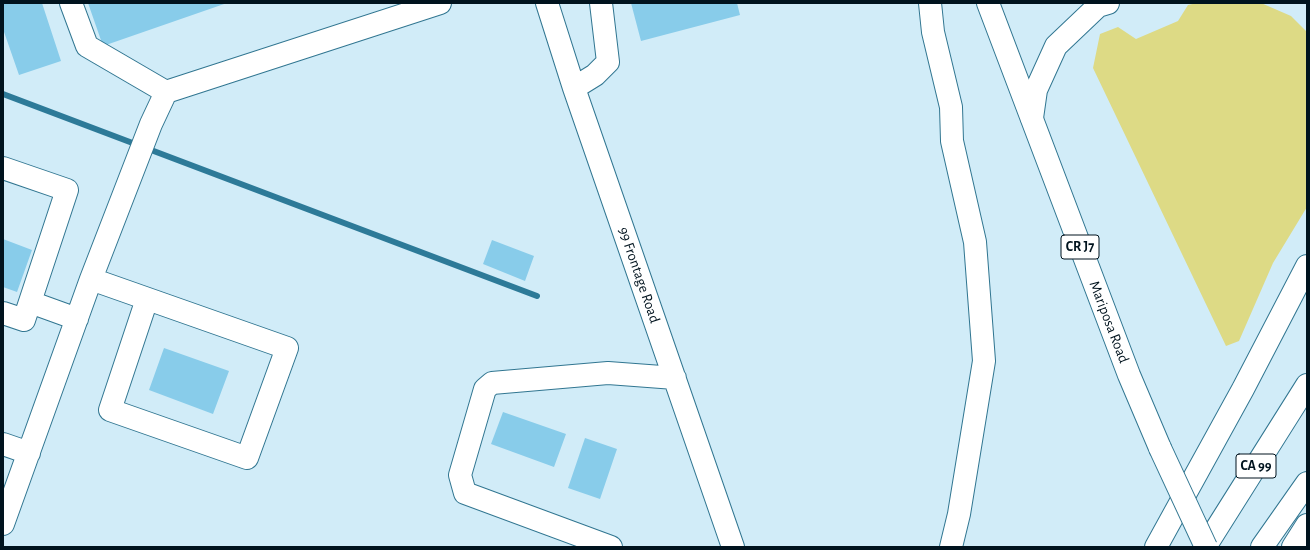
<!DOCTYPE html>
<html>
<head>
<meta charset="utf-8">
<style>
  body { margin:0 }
  #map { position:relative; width:1310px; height:550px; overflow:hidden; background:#d1ecf8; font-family:"Alegreya Sans",sans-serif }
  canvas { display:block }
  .frame { position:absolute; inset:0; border:4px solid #00131e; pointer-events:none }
</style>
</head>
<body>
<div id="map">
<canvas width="1310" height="550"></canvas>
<div class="frame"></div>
</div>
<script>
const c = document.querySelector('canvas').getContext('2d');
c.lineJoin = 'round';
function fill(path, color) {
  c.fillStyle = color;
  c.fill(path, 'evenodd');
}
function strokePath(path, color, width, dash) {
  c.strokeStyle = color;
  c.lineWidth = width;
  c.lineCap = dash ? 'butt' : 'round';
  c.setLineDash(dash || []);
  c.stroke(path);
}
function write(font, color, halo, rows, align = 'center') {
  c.font = font + ' "Alegreya Sans",sans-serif';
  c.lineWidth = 3;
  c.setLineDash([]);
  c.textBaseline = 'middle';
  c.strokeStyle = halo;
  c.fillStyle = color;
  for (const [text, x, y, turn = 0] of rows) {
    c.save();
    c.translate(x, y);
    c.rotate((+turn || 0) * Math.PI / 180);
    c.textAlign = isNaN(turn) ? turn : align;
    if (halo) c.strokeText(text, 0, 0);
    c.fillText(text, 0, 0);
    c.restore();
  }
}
fill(new Path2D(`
  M 1197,3 L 1261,3 L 1291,16 L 1307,32 L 1307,207 L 1273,263 L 1239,341 L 1226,346 L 1093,68 L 1100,34 L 1118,27 L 1136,39 L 1178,21 L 1188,5 Z`), '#ddda85');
strokePath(new Path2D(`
  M 3,94 L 537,296`), '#2d7a98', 6);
fill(new Path2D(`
  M 3,3 L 42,3 L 61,61 L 19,75 L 3,29 Z
  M 88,3 L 227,3 L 103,46 Z
  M 631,3 L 737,3 L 740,15 L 641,41 Z
  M 3,239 L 32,250 L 17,292 L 3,287 Z
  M 492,240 L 534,256 L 525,281 L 483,264 Z
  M 164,348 L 229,371 L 213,414 L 149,390 Z
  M 503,412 L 566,434 L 554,467 L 491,444 Z
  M 585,438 L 617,449 L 600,499 L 568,488 Z`), '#88ccea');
const minor = new Path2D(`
  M 71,3 L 87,46 L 166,92 L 440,3
  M 547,3 L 574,88 L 733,547
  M 574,88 L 595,75 L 608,62 L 601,3
  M 3,168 L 67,190 L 24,320 L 3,313
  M 91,279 L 151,124 L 166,92
  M 30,302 L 77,319
  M 3,444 L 29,453
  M 3,524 L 91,279 L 287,348 L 247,458 L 110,410 L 147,299
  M 611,547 L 465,493 L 460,475 L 485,389 L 492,383 L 608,373 L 675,378`);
const major = new Path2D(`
  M 988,3 L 1129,375 L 1160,448`);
const highway = new Path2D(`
  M 930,3 L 933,32 L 951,107 L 952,141 L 975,242 L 984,361 L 959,514 L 951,547
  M 1032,118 L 1036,90 L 1056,46 L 1098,6 L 1108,3
  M 1156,547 L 1243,389 L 1307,266
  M 1205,547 L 1307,385
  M 1262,547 L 1307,483
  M 1293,547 L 1307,525`);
strokePath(minor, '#317691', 24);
strokePath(major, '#317691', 24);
strokePath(highway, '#317691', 24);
strokePath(minor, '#fff', 22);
strokePath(major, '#fff', 22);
strokePath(highway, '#fff', 22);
const majorBridge = new Path2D(`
  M 1160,448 L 1206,547`);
strokePath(majorBridge, '#317691', 24, []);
strokePath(majorBridge, '#fff', 22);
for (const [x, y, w] of [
  [1080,247,38],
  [1256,466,40]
]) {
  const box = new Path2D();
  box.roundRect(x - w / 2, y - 12, w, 24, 3);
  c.fillStyle = '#fff';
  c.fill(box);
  strokePath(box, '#00131e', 1);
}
write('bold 14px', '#00131e', null, [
  ["CR J7",1080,247],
  ["CA 99",1256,466]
]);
write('15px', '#00131e', '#fff', [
  ["99 Frontage Road",639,275,71],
  ["Mariposa Road",1109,322,69]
]);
</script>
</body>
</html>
